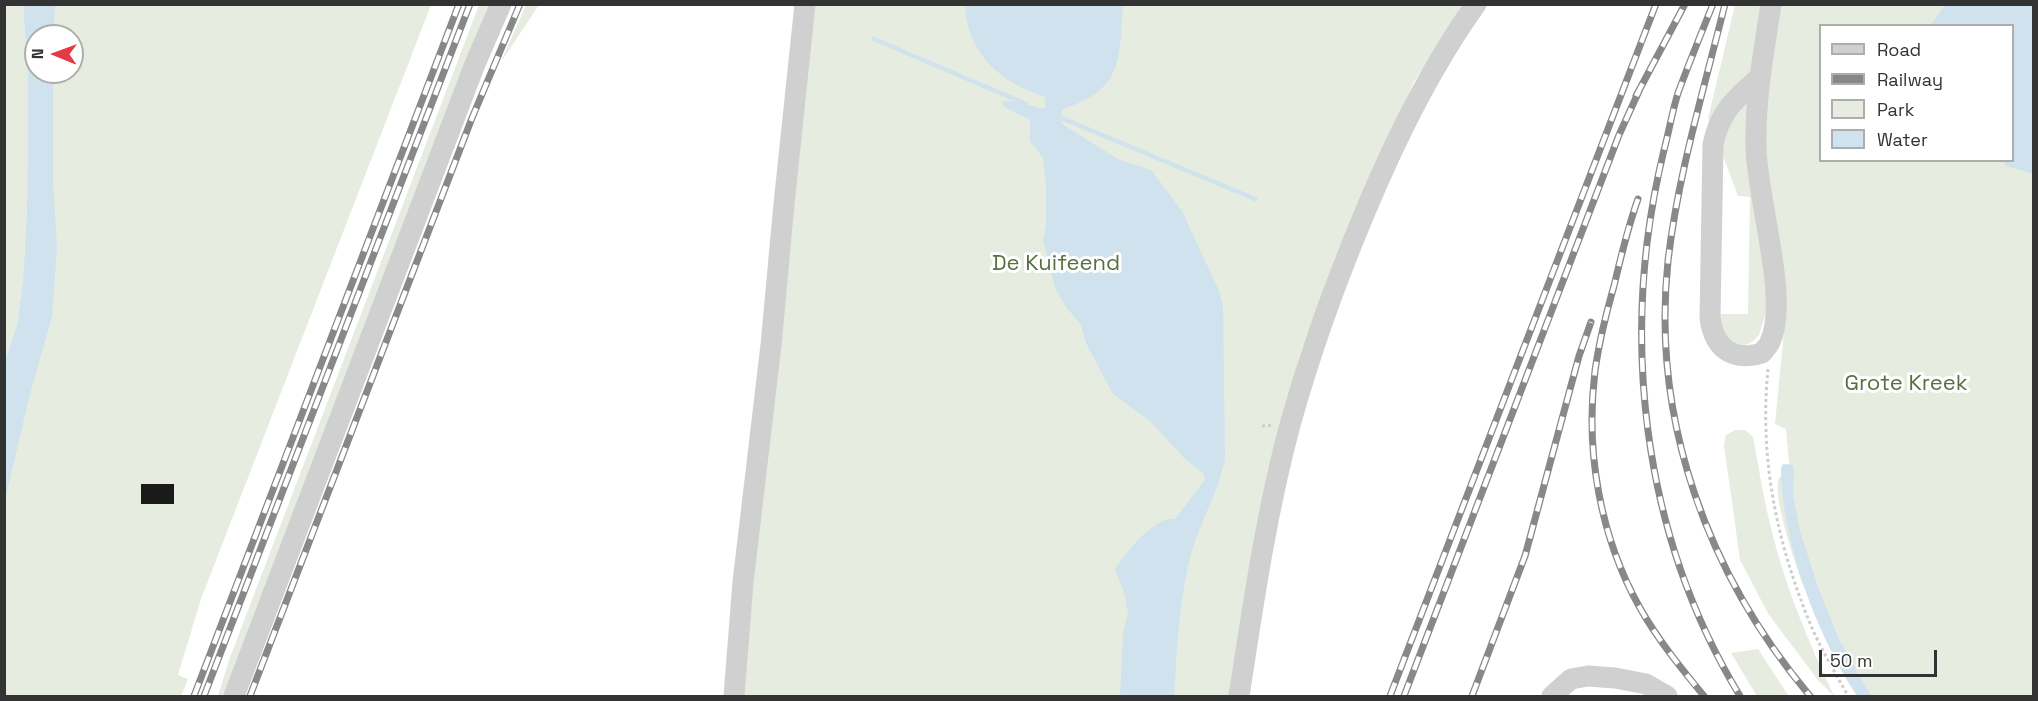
<!DOCTYPE html>
<html>
<head>
<meta charset="utf-8">
<style>
  body { margin:0 }
  #map { position:relative; width:2038px; height:701px; overflow:hidden; background:#fff; font-family:"Space Grotesk",sans-serif }
  canvas { display:block }
  .frame { position:absolute; inset:0; border:6px solid #333; pointer-events:none }
  .legend { position:absolute; left:1819px; top:24px; width:195px; height:138px; box-sizing:border-box; background:#fff; border:2px solid #adadad; margin:0; padding:8px 10px; list-style:none; font-size:18px; color:#333 }
  .legend li { display:flex; align-items:center; gap:12px; height:30px }
  .legend b { width:30px; border:2px solid #adadad }
  .north { position:absolute; left:24px; top:24px; width:60px; height:60px; box-sizing:border-box; background:#fff; border:2px solid #adadad; border-radius:50%; rotate:271deg; font-size:16px; font-weight:700; line-height:24px; text-align:center; color:#333 }
  .north::after { content:''; display:block; margin:auto; width:21px; height:27px; background:#e63946; clip-path:polygon(50% 0,100% 100%,50% 72%,0 100%) }
  .scale { position:absolute; left:1819px; top:650px; width:118px; height:27px; box-sizing:border-box; border:3px solid #333; border-top:0; padding-left:8px; font-size:18px; line-height:21px; white-space:nowrap; color:#333; -webkit-text-stroke:4px #fff; paint-order:stroke }
</style>
</head>
<body>
<div id="map">
<canvas width="2038" height="701"></canvas>
<div class="frame"></div>
<ul class="legend">
<li><b style="height:8px;background:#d0d0d0"></b>Road</li>
<li><b style="height:8px;background:#888"></b>Railway</li>
<li><b style="height:16px;background:#e6ecdf"></b>Park</li>
<li><b style="height:16px;background:#cfe2ee"></b>Water</li>
</ul>
<div class="north">N</div>
<div class="scale">50 m</div>
</div>
<script>
const c = document.querySelector('canvas').getContext('2d');
c.lineJoin = 'round';
function fill(path, color) {
  c.fillStyle = color;
  c.fill(path, 'evenodd');
}
function strokePath(path, color, width, dash) {
  c.strokeStyle = color;
  c.lineWidth = width;
  c.lineCap = dash ? 'butt' : 'round';
  c.setLineDash(dash || []);
  c.stroke(path);
}
function write(font, color, halo, rows, align = 'center') {
  c.font = font + ' "Space Grotesk",sans-serif';
  c.lineWidth = 6;
  c.setLineDash([]);
  c.textBaseline = 'middle';
  c.strokeStyle = halo;
  c.fillStyle = color;
  for (const [text, x, y, turn = 0] of rows) {
    c.save();
    c.translate(x, y);
    c.rotate((+turn || 0) * Math.PI / 180);
    c.textAlign = isNaN(turn) ? turn : align;
    if (halo) c.strokeText(text, 0, 0);
    c.fillText(text, 0, 0);
    c.restore();
  }
}
fill(new Path2D(`
  M 5,5 L 23,5 L 28,81 L 27,209 L 23,280 L 17,325 L 5,361 Z
  M 55,5 L 431,5 L 201,599 L 178,675 L 188,679 L 181,696 L 5,696 L 5,429 L 19,403 L 45,72 L 72,72 L 72,36 L 54,36 Z
  M 479,5 L 497,5 L 227,696 L 218,696 L 229,660 Z
  M 526,5 L 539,5 L 501,62 Z
  M 813,5 L 1463,5 L 1414,82 L 1381,152 L 1334,260 L 1300,354 L 1276,443 L 1229,696 L 739,696 Z
  M 1735,5 L 1766,5 L 1757,59 L 1750,73 L 1715,121 L 1708,119 Z
  M 1776,5 L 2033,5 L 2033,696 L 1868,696 L 1839,639 L 1816,581 L 1803,585 L 1801,580 C 1794,558 1772,497 1779,477 L 1790,474 L 1786,429 L 1775,424 L 1785,321 L 1761,138 ZM 1820,26 L 2012,26 L 2012,160 L 1820,160 Z
  M 1751,96 L 1770,300 L 1759,335 L 1752,342 L 1745,345 L 1737,346 L 1729,344 L 1716,314 L 1748,314 L 1750,197 L 1738,196 L 1722,153 L 1729,119 Z
  M 1735,430 L 1745,430 L 1753,437 C 1759,469 1764,501 1772,532 C 1786,589 1809,643 1834,696 L 1818,680 L 1769,615 L 1740,560 L 1724,445 L 1726,435 Z
  M 1758,649 L 1788,695 L 1789,696 L 1757,696 L 1731,653 Z`), '#e6ecdf');
fill(new Path2D(`
  M 23,5 L 55,5 L 54,36 L 36,36 L 36,72 L 53,72 L 53,179 L 57,248 L 52,316 L 29,398 L 5,500 L 5,361 L 17,325 L 23,280 L 27,209 L 28,81 Z
  M 965,5 L 1123,5 C 1120,33 1124,70 1100,90 C 1089,100 1075,104 1062,110 L 1062,124 L 1118,159 L 1151,170 L 1182,211 L 1219,291 L 1223,306 L 1225,460 C 1218,492 1201,520 1192,551 C 1179,598 1177,648 1174,696 L 1120,696 L 1123,633 L 1128,614 L 1125,595 L 1115,570 C 1124,554 1155,516 1175,519 L 1205,480 L 1204,474 L 1184,458 L 1150,421 L 1113,394 L 1086,343 L 1081,325 L 1066,307 L 1055,288 L 1043,240 L 1046,226 L 1046,185 L 1043,158 L 1030,141 L 1030,120 L 1004,107 L 1002,102 C 1017,98 1031,108 1045,109 L 1045,97 C 1000,82 968,55 965,5 Z
  M 2032,5 L 2034,6 L 2033,174 L 2007,166 L 2002,161 L 2012,160 L 2012,26 L 1931,25 L 1945,5 Z
  M 1784,464 L 1793,465 L 1794,468 L 1793,495 L 1800,531 L 1816,581 L 1839,639 L 1871,696 L 1857,696 C 1817,635 1782,543 1781,469 L 1782,465 Z`), '#cfe2ee');
strokePath(new Path2D(`
  M 874,39 L 1026,104
  M 1059,117 L 1255,199`), '#cfe2ee', 4.5);
fill(new Path2D(`
  M 141,484 L 174,484 L 174,504 L 141,504 Z`), '#1a1a1a');
strokePath(new Path2D(`
  M 1768,369 C 1759,459 1777,545 1812,628 C 1822,651 1836,674 1848,696
  M 1262,426 L 1273,425`), '#cdcdcd', 3, [3, 3]);
strokePath(new Path2D(`
  M 1760,77 C 1736,98 1719,112 1713,145 L 1710,318 C 1714,348 1732,362 1762,353 C 1765,349 1769,345 1770,342 C 1790,299 1756,196 1756,146 C 1755,98 1764,51 1771,4
  M 234,696 L 475,64 L 501,4
  M 734,696 L 743,582 L 771,345 L 784,204 L 805,4
  M 1239,696 C 1253,606 1266,514 1290,425 C 1310,353 1336,281 1365,212 C 1395,140 1430,68 1476,4
  M 1552,696 L 1571,679 L 1588,676 L 1615,678 L 1646,684 L 1667,696`), '#d0d0d0', 21);
const rail = new Path2D(`
  M 1713,4 C 1701,34 1689,63 1678,93 C 1672,112 1669,132 1664,150 C 1619,334 1641,533 1740,696
  M 1725,4 C 1704,89 1678,174 1668,261 C 1651,421 1708,575 1810,696
  M 1636,96 L 1685,4
  M 1638,199 C 1628,227 1621,256 1614,286 C 1606,314 1599,342 1595,371 C 1585,451 1600,537 1640,608 C 1658,640 1681,668 1704,696
  M 194,696 L 459,4
  M 204,696 L 470,4
  M 250,696 L 472,118 L 520,4
  M 1390,696 L 1656,4
  M 1404,696 L 1619,135 L 1639,91
  M 1472,696 L 1525,556 L 1579,356 L 1591,322`);
strokePath(rail, '#888', 7);
strokePath(rail, '#fff', 4.5, [14]);
write('22px', '#56703f', '#fff', [
  ["De Kuifeend",1056,264],
  ["Grote Kreek",1906,384]
]);
</script>
</body>
</html>
